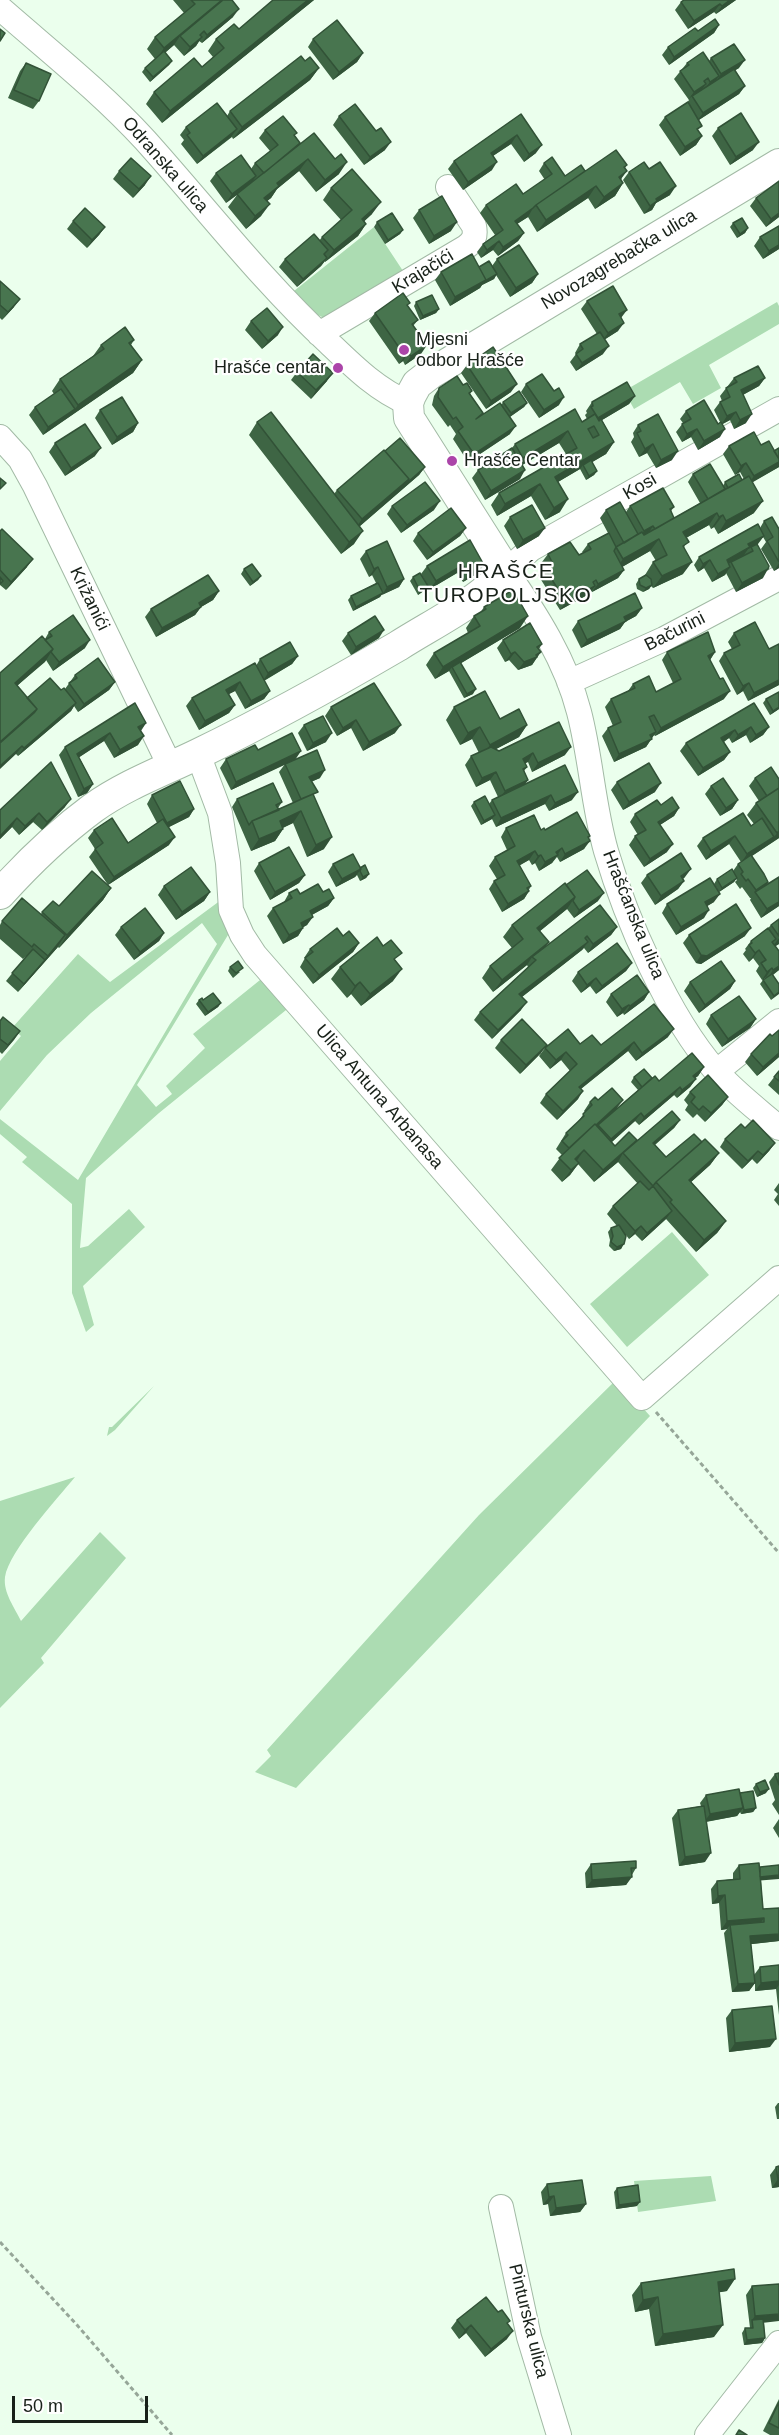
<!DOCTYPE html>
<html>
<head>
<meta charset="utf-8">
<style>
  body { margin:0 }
  #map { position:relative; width:779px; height:2435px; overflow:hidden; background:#ebffed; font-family:Helvetica,sans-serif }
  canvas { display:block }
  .scale { position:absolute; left:12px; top:2396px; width:136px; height:27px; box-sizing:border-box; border:3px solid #182119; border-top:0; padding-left:8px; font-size:18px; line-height:21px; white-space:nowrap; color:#182119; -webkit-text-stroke:4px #fff; paint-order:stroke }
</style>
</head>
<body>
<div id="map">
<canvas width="779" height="2435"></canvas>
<div class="scale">50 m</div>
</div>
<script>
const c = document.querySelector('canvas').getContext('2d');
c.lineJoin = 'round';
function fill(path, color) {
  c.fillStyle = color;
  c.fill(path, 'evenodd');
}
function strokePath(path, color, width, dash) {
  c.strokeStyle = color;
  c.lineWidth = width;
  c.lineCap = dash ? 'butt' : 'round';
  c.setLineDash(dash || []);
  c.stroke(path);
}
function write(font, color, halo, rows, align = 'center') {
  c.font = font + ' Helvetica,sans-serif';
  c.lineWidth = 4.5;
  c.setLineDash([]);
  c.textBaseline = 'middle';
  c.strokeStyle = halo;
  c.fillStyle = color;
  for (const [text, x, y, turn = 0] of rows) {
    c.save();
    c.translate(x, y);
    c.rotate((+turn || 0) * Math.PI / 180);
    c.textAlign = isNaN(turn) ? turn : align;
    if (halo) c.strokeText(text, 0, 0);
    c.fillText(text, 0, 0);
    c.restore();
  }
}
fill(new Path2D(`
  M 374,227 L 405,274 L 326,319 L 318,315 L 294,291 Z
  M 777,302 L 779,306 L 779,324 L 709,365 L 721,388 L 693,404 L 680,382 L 634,409 L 624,391 Z
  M 221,900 L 231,930 L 137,1085 L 156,1107 L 172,1094 L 166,1086 L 205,1048 L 193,1034 L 265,976 L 291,1006 L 159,1113 L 86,1178 L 80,1248 L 88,1246 L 129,1209 L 145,1227 L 83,1286 L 94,1325 L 86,1332 L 72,1293 L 72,1204 L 22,1162 L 27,1157 L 0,1134 L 0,1119 L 78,1180 L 217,944 L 202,923 L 91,1013 L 47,1055 L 0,1111 L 0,1061 L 21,1036 L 12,1028 L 78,954 L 110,982 Z
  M 672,1232 L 709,1275 L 627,1347 L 590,1304 Z
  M 617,1379 L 650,1416 L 296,1788 L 255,1772 L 271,1756 L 267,1750 L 479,1515 Z
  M 154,1386 L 115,1430 L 107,1436 L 109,1427 L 112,1427 Z
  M 75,1477 C 57,1499 9,1551 5,1577 C 3,1593 15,1608 21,1621 L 100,1532 L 126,1558 L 41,1658 L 44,1663 L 0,1708 L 0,1501 Z
  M 711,2176 L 716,2201 L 638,2212 L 634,2181 Z`), '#acdcb2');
const minor = new Path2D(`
  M 0,8 C 49,51 101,92 145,140 C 206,208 262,281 329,343 C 353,366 377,390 408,403
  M 319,334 L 466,247 C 474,241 476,236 474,226 L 448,187
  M 779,409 L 531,549 L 506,571 C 536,614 566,661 579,712 C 591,758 593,805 606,851 C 626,919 668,1016 715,1070 C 733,1091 757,1109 779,1128
  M 0,437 L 20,459 L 35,486 L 170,766
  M 569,682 L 664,639 L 779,578
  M 198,754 L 220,813 L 228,863 L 231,910 L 242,935 L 255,955 L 642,1398 L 779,1278
  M 716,1072 L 779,1021
  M 501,2207 L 529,2337 L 559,2435
  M 707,2435 L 779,2343`);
const major = new Path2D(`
  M 0,894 C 28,863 59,833 93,808 C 125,785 163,771 198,754 C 266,721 333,684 398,646 C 434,623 477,603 506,571 L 409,418 L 408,403 L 411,395 L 417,384 L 430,374 L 779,164`);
strokePath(minor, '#a2baa5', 26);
strokePath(major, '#a2baa5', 32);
strokePath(new Path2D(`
  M 656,1412 L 779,1553
  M 0,2242 L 77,2325 L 172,2435`), '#96a698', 3, [4.5, 3]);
strokePath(minor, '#fff', 24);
strokePath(major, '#fff', 30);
fill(new Path2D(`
  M 173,0 L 232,0 L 233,17 L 202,43 L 199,41 L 196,46 L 184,56 L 174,45 L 165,53 L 172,61 L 169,65 L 150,82 L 142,72 L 145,68 L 155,59 L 147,49 L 155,37 L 184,13 Z
  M 273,0 L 314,0 L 162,123 L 146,104 L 154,92 L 202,67 L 213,57 L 208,51 L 216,39 L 239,29 Z
  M 684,0 L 736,0 L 716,14 L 714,12 L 688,29 L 675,10 L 681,2 Z
  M 719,25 L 714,33 L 669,65 L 662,55 L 668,47 L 698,31 Z
  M 313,39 L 363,53 L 357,62 L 333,80 L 308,47 Z
  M 711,58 L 739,68 L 735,70 L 745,86 L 739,94 L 699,120 L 698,131 L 702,136 L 696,145 L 680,156 L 659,125 L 665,117 L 687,103 L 689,100 L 674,79 L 687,63 L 709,61 Z
  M 305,61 L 319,68 L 310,80 L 233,139 L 232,137 L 197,164 L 181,144 L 184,140 L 180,135 L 186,127 L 227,116 L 230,111 Z
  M 26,63 L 39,101 L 33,109 L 8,98 L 20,71 Z
  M 521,114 L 536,153 L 524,162 L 511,144 L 493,156 L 492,170 L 463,190 L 448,169 L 454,161 Z
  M 339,116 L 376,131 L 385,150 L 364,165 L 333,125 Z
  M 718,128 L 753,150 L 730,165 L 712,136 Z
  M 265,130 L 295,136 L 300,143 L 339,174 L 316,192 L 299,171 L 277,189 L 271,198 L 267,201 L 261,216 L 246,229 L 228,207 L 237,195 L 226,203 L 210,181 L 216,173 L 251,169 L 255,163 L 270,151 L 259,138 Z
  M 544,163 L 565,176 L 585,171 L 625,168 L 621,180 L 623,183 L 615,196 L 595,209 L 588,198 L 537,232 L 528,217 L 517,224 L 524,233 L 518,241 L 498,256 L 493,250 L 481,258 L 477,252 L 483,244 L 495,235 L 480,213 L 486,205 L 523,194 L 545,180 L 539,171 Z
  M 649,169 L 670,195 L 656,203 L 652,210 L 644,214 L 623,180 L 629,172 Z
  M 119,171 L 145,185 L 133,198 L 113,179 Z
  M 331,188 L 372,214 L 364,221 L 366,224 L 358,236 L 325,262 L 325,261 L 321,266 L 297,287 L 279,267 L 285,259 L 319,241 L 322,237 L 341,220 L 323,200 Z
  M 756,198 L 779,217 L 766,227 L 750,206 Z
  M 419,210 L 451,231 L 429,244 L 413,218 Z
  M 73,221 L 105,227 L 99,235 L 87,248 L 67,229 Z
  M 377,222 L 403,230 L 400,234 L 385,244 L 374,227 Z
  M 733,223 L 748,228 L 745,233 L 737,238 L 730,227 Z
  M 779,226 L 779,249 L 763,259 L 754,246 L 760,237 Z
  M 497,259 L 538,274 L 532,283 L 510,297 L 496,275 L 494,279 L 482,285 L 480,288 L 450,306 L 435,280 L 441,272 L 479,267 L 492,266 Z
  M 0,281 L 14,307 L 2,320 L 0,318 Z
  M 587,301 L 621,318 L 618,331 L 604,340 L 603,354 L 576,371 L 570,362 L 576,354 L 575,353 L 580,344 L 597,334 L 581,309 Z
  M 416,302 L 439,309 L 436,313 L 420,320 L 414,306 Z
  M 408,307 L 418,320 L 413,326 L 421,354 L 405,365 L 403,361 L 399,364 L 369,321 L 375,313 Z
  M 251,321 L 278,335 L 262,349 L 245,330 Z
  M 134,340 L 131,345 L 142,360 L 133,373 L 43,435 L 29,415 L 35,407 L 54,394 L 52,391 L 60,379 L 93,356 L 101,345 Z
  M 467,365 L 511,392 L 486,409 L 461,373 Z
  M 297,372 L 327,381 L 311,399 L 291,380 Z
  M 734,378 L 765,378 L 759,386 L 743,395 L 746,423 L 734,429 L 730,420 L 722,424 L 720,437 L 698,450 L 691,437 L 682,442 L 676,432 L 683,423 L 680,419 L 686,411 L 718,424 L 720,422 L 714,410 L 720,402 L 722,401 L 720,396 Z
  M 526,384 L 554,391 L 559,405 L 539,418 L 521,392 Z
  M 439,388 L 472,391 L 470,394 L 483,413 L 481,416 L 502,404 L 503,402 L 527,403 L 524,407 L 510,417 L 510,434 L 468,462 L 453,439 L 456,434 L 450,425 L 448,427 L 432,405 L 434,396 Z
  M 635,396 L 629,404 L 602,420 L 614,442 L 606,454 L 592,462 L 597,471 L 594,475 L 586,480 L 580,469 L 558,482 L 560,512 L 545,520 L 531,496 L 497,516 L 491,505 L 499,493 L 566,454 L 559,443 L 522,465 L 520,479 L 485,500 L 472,478 L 478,470 L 512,448 L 515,444 L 582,422 L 587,419 L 585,415 L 587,413 L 586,411 L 592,402 Z
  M 100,410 L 138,423 L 133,432 L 112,445 L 95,418 Z
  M 257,422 L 334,494 L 337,490 L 425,467 L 419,475 L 359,527 L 354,544 L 341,554 L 249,435 Z
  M 638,425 L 672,460 L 656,468 L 647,453 L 639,457 L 631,442 L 634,437 L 633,433 Z
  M 55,443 L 95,456 L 65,476 L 49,452 Z
  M 761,445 L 774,451 L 779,448 L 779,467 L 752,482 L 754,513 L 718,534 L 714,527 L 711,529 L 709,525 L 686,538 L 684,549 L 683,574 L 653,588 L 651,586 L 649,589 L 643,592 L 637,589 L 636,584 L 639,579 L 645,576 L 645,575 L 653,562 L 656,561 L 650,551 L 622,567 L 624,570 L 618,578 L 592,592 L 592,591 L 589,594 L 560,610 L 538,575 L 545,567 L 542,562 L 548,554 L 579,555 L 583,553 L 582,552 L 588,544 L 608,533 L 600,518 L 606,510 L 626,512 L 630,506 L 674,507 L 671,511 L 674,518 L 700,503 L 688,482 L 693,474 L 723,486 L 725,482 L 742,480 L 744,479 L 740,472 L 735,475 L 723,454 L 729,446 Z
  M 392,506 L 434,510 L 401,533 L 387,514 Z
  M 510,517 L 539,536 L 517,549 L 504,526 Z
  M 764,521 L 779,529 L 779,568 L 774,571 L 761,549 L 766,542 L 763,537 L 757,544 L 763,578 L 736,592 L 726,573 L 725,575 L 712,582 L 704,568 L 698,572 L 694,565 L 699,557 L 760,528 Z
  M 466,528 L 460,536 L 427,560 L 413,541 L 418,533 Z
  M 0,531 L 27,567 L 6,590 L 0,585 Z
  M 470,540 L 478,573 L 463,582 L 457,573 L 430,589 L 421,574 L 427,566 Z
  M 366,551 L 404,579 L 399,587 L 381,595 L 380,597 L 353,611 L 348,600 L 351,596 L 376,583 L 372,575 L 369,577 L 360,559 Z
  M 244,569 L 261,576 L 258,580 L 250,586 L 241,574 Z
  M 413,577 L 428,586 L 425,590 L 418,595 L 410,581 Z
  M 219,591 L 213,600 L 201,607 L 195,615 L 156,637 L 145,617 L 151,609 Z
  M 484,607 L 520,628 L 461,663 L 473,694 L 464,698 L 449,671 L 435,679 L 426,665 L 434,653 L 468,633 L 466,628 L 474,616 L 480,613 Z
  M 642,608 L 636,616 L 625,622 L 620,629 L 581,648 L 572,630 L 578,621 Z
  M 49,632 L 85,648 L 53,671 L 46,660 L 17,686 L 27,698 L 65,689 L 75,675 L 115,682 L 109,690 L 78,712 L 74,706 L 71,711 L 18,756 L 16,754 L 0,673 L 45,639 Z
  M 348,633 L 379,638 L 351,655 L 342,641 Z
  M 734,633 L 779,685 L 748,701 L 743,691 L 737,695 L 719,661 L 724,653 L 732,649 L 728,642 Z
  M 503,640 L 542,644 L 539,649 L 537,657 L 532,665 L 518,670 L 509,660 L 505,662 L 497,648 Z
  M 667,652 L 715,652 L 710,660 L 724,699 L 655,736 L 654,735 L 646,747 L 614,762 L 602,736 L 608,728 L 613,726 L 605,707 L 611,699 L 628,691 L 633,684 L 656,692 L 673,683 L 662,660 Z
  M 298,656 L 292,664 L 264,681 L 270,691 L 264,699 L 245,709 L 235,691 L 229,694 L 235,705 L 229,713 L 199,730 L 186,706 L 192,698 L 256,666 L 260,659 Z
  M 766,699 L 779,709 L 770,715 L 763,703 Z
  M 754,703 L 769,727 L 763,735 L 750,743 L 746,735 L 732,743 L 729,738 L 724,742 L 730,752 L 724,760 L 698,776 L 680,751 L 686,743 Z
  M 331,707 L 395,733 L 363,751 L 351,728 L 337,736 L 325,716 Z
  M 454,707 L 527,725 L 519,737 L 496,749 L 499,751 L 565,755 L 532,772 L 528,762 L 525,763 L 527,767 L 524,771 L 528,780 L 525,784 L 572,800 L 549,811 L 545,804 L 496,827 L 492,819 L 481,825 L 471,806 L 474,802 L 489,804 L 492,800 L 498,797 L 490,780 L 476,787 L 465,765 L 471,756 L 479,753 L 472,739 L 460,745 L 446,720 Z
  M 146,723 L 141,731 L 138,745 L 114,758 L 104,741 L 79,757 L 93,784 L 87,793 L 78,797 L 59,755 L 65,747 Z
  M 304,725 L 326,742 L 307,751 L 298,733 Z
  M 258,750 L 295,760 L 320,778 L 311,782 L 324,849 L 307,857 L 293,823 L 283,828 L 283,829 L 275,841 L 251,851 L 232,807 L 237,799 L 282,802 L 278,808 L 279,810 L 293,803 L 279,772 L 285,764 L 231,790 L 220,768 L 226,759 Z
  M 755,778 L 779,779 L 779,838 L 752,856 L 768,882 L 766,886 L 779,877 L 779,906 L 761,918 L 750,900 L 751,898 L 750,898 L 742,887 L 740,889 L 735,882 L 737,880 L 736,879 L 734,882 L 719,892 L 714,884 L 717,879 L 733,871 L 738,864 L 741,862 L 729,844 L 706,860 L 697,846 L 703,838 L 751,826 L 754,824 L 747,815 L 756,803 L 759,801 L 749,786 Z
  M 617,782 L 655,792 L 623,810 L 611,790 Z
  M 711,786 L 738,800 L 732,809 L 720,816 L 705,794 Z
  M 152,795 L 194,809 L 189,817 L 169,827 L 169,845 L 108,885 L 89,857 L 95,849 L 88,838 L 94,830 L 128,843 L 157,823 L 147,804 Z
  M 661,805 L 679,808 L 674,816 L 660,825 L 667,852 L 644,867 L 629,845 L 635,836 L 638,835 L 630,822 L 635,814 Z
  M 65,807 L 42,830 L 33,822 L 19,835 L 12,827 L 0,839 L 0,810 Z
  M 506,828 L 545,830 L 589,838 L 584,849 L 560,862 L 557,857 L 552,863 L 539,871 L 535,863 L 532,865 L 529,860 L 519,865 L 529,891 L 524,899 L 502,912 L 489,889 L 494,881 L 497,879 L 489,866 L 495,857 L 507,850 L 501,837 Z
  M 259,863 L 305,875 L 299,883 L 270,900 L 254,871 Z
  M 333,864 L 360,868 L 369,874 L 366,878 L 360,881 L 357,875 L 355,877 L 336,887 L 328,872 Z
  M 647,875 L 685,877 L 683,879 L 684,881 L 678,889 L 655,905 L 641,883 Z
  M 566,885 L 598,901 L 574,918 L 567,909 L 540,931 L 545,947 L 617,927 L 611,935 L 588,953 L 584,948 L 582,950 L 522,997 L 521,1010 L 492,1039 L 474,1020 L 480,1012 L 528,967 L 527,965 L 493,992 L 482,978 L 490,966 L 512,948 L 503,937 L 512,925 Z
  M 164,886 L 210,892 L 204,901 L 176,920 L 158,895 Z
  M 111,888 L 103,900 L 59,948 L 58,947 L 18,992 L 6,981 L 26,956 L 23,959 L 0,939 L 0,925 L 2,921 L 41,914 L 42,912 L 59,906 Z
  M 323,892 L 334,898 L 328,906 L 312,915 L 307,925 L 303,927 L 303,928 L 298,936 L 283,944 L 267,916 L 273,908 L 284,902 L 289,893 L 300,894 Z
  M 714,902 L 707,906 L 704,918 L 676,935 L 662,913 L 667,904 Z
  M 779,919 L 779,944 L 775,946 L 779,970 L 773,975 L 779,992 L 771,1000 L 760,984 L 763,980 L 767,977 L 762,980 L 756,971 L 759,966 L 753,958 L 749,962 L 743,954 L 746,950 L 745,949 L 751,941 L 768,928 L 771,925 Z
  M 121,927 L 164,933 L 159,941 L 134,960 L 115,935 Z
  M 689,935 L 745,936 L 701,964 L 696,963 L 683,943 Z
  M 343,936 L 359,943 L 353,952 L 313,984 L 300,967 L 305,958 L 304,958 L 310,949 Z
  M 396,962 L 393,981 L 361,1006 L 351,994 L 347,998 L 331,979 L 340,967 Z
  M 632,963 L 626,971 L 596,994 L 590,986 L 581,993 L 572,981 L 578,972 Z
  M 230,967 L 240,972 L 233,978 L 228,971 Z
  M 735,981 L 730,989 L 699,1013 L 684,991 L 690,982 Z
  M 649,992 L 644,1000 L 624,1015 L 623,1013 L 617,1017 L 606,1002 L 611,994 Z
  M 199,1000 L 203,1000 L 221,1003 L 218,1007 L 205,1016 L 196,1004 Z
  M 711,1015 L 756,1019 L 750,1028 L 722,1047 L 706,1024 Z
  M 0,1021 L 20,1031 L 2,1054 L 0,1052 Z
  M 772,1036 L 779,1057 L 757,1076 L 745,1062 L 751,1054 Z
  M 668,1037 L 636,1061 L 628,1051 L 581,1089 L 578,1099 L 557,1120 L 540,1103 L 546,1094 L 570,1071 L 561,1060 L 550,1069 L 539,1056 L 545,1048 L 580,1044 L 601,1045 Z
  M 501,1040 L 541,1053 L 520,1074 L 495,1048 Z
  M 704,1067 L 698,1076 L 695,1078 L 696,1079 L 690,1087 L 677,1098 L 674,1095 L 639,1125 L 635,1121 L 612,1142 L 615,1146 L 634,1144 L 680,1120 L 674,1128 L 655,1145 L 666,1157 L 702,1142 L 719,1153 L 710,1165 L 691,1182 L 726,1221 L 717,1233 L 696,1252 L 666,1219 L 642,1241 L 635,1234 L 629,1239 L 626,1235 L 621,1249 L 614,1251 L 609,1246 L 610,1240 L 608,1232 L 611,1228 L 617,1226 L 607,1214 L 613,1206 L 638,1184 L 618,1162 L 594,1182 L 578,1164 L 570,1175 L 562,1182 L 551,1170 L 562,1155 L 556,1149 L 566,1133 L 577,1123 L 585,1112 L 584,1111 L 590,1102 L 598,1100 L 617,1108 L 638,1090 L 631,1082 L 634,1077 L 652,1078 L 659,1081 Z
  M 779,1071 L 779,1095 L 768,1085 Z
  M 690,1092 L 728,1097 L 722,1105 L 705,1122 L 697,1114 L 693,1118 L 685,1110 L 688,1105 L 684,1100 Z
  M 745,1128 L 775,1143 L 769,1151 L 757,1164 L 752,1159 L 742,1169 L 720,1147 L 725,1139 Z
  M 779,1183 L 779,1206 L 774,1200 L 778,1194 L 774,1190 Z
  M 779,1773 L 779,1815 L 772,1804 L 775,1800 L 769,1782 L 775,1774 Z
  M 756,1784 L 766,1793 L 757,1797 L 753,1788 Z
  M 740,1793 L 756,1808 L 753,1812 L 741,1814 L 740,1812 L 737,1816 L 706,1822 L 705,1862 L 679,1866 L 672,1818 L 678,1810 L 701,1806 L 700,1803 L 706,1795 Z
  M 779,1819 L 779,1838 L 773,1828 Z
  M 591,1864 L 636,1868 L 626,1885 L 586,1888 L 585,1873 Z
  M 739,1865 L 761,1881 L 763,1909 L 779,1941 L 751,1944 L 754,1975 L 760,1967 L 779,1965 L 779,2015 L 776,1989 L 755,1991 L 755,1983 L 749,1991 L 732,1992 L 724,1933 L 727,1929 L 721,1930 L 719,1903 L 712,1904 L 711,1889 L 717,1881 L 733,1879 L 733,1873 Z
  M 732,2010 L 770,2047 L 729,2052 L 726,2018 Z
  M 778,2103 L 779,2103 L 779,2119 L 777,2119 L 775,2107 Z
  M 779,2166 L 779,2187 L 772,2188 L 770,2175 L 776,2167 Z
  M 547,2184 L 586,2204 L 580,2212 L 550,2216 L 548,2204 L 543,2205 L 541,2192 Z
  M 617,2188 L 637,2206 L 616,2209 L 614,2192 Z
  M 641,2283 L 727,2291 L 719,2292 L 714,2337 L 655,2346 L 649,2309 L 635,2312 L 632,2295 Z
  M 752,2286 L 764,2323 L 765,2338 L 762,2343 L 744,2345 L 742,2333 L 745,2328 L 750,2328 L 746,2295 Z
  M 457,2320 L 508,2324 L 507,2339 L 485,2357 L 466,2333 L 459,2339 L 451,2328 Z
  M 779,2399 L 779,2435 L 770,2435 L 763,2431 Z`), '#3e6544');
fill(new Path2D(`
  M 222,0 L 225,0 L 180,36 L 174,45 L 156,60 L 164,48 Z
  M 308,0 L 314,0 L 162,123 L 170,111 Z
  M 730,0 L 736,0 L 716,14 L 722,6 Z
  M 720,4 L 714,12 L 688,29 L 694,21 Z
  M 239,9 L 233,17 L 202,43 L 207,35 Z
  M 719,25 L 714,33 L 669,65 L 674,57 Z
  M 202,37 L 196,46 L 184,56 L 190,47 Z
  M 363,53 L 357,62 L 333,80 L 339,72 Z
  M 745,60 L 739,68 L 715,83 L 721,74 Z
  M 172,61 L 169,65 L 150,82 L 153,77 Z
  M 319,68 L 310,80 L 233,139 L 242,127 Z
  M 719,76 L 713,84 L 704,90 L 710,82 Z
  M 706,84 L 700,92 L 692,96 L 688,100 L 694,92 Z
  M 745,86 L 739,94 L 697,121 L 703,113 Z
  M 237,129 L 231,137 L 197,164 L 203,156 Z
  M 517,135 L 511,144 L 485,161 L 491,153 Z
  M 702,136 L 696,145 L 680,156 L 685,147 Z
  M 391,142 L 385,150 L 364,165 L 370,157 Z
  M 759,142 L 753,150 L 730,165 L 736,157 Z
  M 542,145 L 536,153 L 524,162 L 529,154 Z
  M 308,159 L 299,171 L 277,189 L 271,198 L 256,210 L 264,198 L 277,183 Z
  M 347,162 L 339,174 L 316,192 L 325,180 Z
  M 497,162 L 492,170 L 463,190 L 468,182 Z
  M 627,165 L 619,177 L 627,171 L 618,183 L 610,189 L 624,167 Z
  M 151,176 L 145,185 L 133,198 L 139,189 Z
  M 256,176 L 251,184 L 226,203 L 232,194 Z
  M 623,183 L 615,196 L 595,209 L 604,197 Z
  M 596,186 L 588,198 L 537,232 L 546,220 Z
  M 676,186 L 670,195 L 656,203 L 652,210 L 644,214 L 656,199 Z
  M 381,202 L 372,214 L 354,231 L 362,219 Z
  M 270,204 L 261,216 L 246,229 L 255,216 Z
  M 533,208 L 528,217 L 509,229 L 515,221 Z
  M 779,213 L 779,217 L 766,227 L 771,219 Z
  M 457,222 L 451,231 L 429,244 L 434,236 Z
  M 366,224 L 358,236 L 325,262 L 334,250 Z
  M 105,227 L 99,235 L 87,248 L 92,240 Z
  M 748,228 L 745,233 L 737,238 L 740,234 Z
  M 403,230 L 400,234 L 385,244 L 388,240 Z
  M 524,233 L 518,241 L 498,256 L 503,247 Z
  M 499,241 L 493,250 L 481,258 L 487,250 Z
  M 779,245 L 779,249 L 763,259 L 769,251 Z
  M 327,258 L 321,266 L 297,287 L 303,279 Z
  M 497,274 L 494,279 L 482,285 L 480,288 L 450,306 L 455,297 Z
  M 538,274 L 532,283 L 510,297 L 516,288 Z
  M 20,299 L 14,307 L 2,320 L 8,312 Z
  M 439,309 L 436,313 L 420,320 L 423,316 Z
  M 627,310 L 621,318 L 619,314 Z
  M 624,323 L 618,331 L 602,341 L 608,333 Z
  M 283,327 L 278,335 L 262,349 L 268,341 Z
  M 427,345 L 421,354 L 405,365 L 411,356 Z
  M 609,346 L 603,354 L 576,371 L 582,363 Z
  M 408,353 L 403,361 L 399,364 L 405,356 Z
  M 142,360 L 133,373 L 43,435 L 48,427 L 75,409 L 78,405 Z
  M 333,373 L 327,381 L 311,399 L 316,390 Z
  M 765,378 L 759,386 L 735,399 L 741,390 Z
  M 517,384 L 511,392 L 486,409 L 491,401 Z
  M 635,396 L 629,404 L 592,426 L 598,418 Z
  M 564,397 L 559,405 L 539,418 L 544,410 Z
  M 527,403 L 524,407 L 508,418 L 511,413 Z
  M 736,412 L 730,420 L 721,425 L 727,416 Z
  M 752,414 L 746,423 L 734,429 L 740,420 Z
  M 138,423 L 133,432 L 112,445 L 117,437 Z
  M 516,426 L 510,434 L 468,462 L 474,454 Z
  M 697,429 L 691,437 L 682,442 L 687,434 Z
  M 725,429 L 720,437 L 698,450 L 704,441 Z
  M 568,431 L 559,443 L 514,470 L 523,458 Z
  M 614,442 L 606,454 L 584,467 L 583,465 L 580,469 L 546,489 L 555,477 Z
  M 653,444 L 647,453 L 639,457 L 645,449 Z
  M 101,448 L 95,456 L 65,476 L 71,468 Z
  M 678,451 L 672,460 L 656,468 L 661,460 Z
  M 779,462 L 779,467 L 748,485 L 754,476 Z
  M 746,463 L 740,472 L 735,475 L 741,466 Z
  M 425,467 L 419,475 L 354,531 L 362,519 L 409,479 Z
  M 525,470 L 520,479 L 485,500 L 491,491 Z
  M 597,471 L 594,475 L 586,480 L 589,476 Z
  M 540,484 L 531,496 L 497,516 L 505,504 Z
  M 568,499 L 560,512 L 545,520 L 554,508 Z
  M 440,501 L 434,510 L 401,533 L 407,525 Z
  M 763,501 L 754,513 L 718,534 L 726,521 Z
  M 717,513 L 709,525 L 675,544 L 683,532 Z
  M 723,515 L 714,527 L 711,529 L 719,517 Z
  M 653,526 L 648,534 L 638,539 L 644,531 Z
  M 466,528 L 460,536 L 427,560 L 433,552 Z
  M 545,528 L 539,536 L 517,549 L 523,540 Z
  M 363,531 L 354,544 L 341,554 L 349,542 Z
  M 764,536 L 758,544 L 748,549 L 744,555 L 721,568 L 727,560 L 748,544 Z
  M 659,539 L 650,551 L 615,571 L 623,559 Z
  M 33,559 L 27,567 L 6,590 L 11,582 Z
  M 710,560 L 704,568 L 698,572 L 703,564 Z
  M 692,562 L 683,574 L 653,588 L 662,576 Z
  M 779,563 L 779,568 L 774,571 Z
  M 463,565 L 457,573 L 430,589 L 436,581 Z
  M 484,565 L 478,573 L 463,582 L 469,574 Z
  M 378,567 L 372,575 L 369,577 L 374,569 Z
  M 730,567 L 725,575 L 712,582 L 718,574 Z
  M 768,569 L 763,578 L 736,592 L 742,583 Z
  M 624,570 L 618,578 L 592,592 L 598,584 Z
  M 261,576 L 258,580 L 250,586 L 253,582 Z
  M 404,579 L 399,587 L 382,595 L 387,587 Z
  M 652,585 L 649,589 L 643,592 L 646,588 Z
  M 428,586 L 425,590 L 418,595 L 420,591 Z
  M 595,586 L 589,594 L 560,610 L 566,602 Z
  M 219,591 L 213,600 L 201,607 L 195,615 L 156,637 L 162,628 Z
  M 383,593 L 380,597 L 353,611 L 356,607 Z
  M 642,608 L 636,616 L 625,622 L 620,629 L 581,648 L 587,640 L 624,617 Z
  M 528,616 L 520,628 L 453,668 L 452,667 L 449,671 L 435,679 L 443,667 Z
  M 384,630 L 379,638 L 351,655 L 356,647 Z
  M 90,640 L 85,648 L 53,671 L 59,662 Z
  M 53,649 L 45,662 L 6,695 L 15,683 Z
  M 515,652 L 509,660 L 505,662 L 511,654 Z
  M 541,652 L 532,665 L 518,670 L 524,662 Z
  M 715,652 L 710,660 L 708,656 Z
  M 298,656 L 292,664 L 263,681 L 268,673 Z
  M 779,680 L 779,685 L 748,701 L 754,693 Z
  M 115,682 L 109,690 L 78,712 L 84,704 Z
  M 240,682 L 235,691 L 221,698 L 226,690 Z
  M 749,683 L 743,691 L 737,695 L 743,686 Z
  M 476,689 L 473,694 L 464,698 L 467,694 Z
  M 270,691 L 264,699 L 245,709 L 251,701 Z
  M 730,691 L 724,699 L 655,736 L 661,728 Z
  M 76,703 L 71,711 L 18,756 L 24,748 Z
  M 235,705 L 229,713 L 199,730 L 205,721 Z
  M 779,707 L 779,709 L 770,715 L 773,711 Z
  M 37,709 L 29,721 L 0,746 L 0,742 Z
  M 356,720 L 351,728 L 337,736 L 343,728 Z
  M 146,723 L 140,731 L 138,727 Z
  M 401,725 L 395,733 L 363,751 L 369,742 Z
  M 527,725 L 519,737 L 481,757 L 490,745 Z
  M 480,727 L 472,739 L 460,745 L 468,733 Z
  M 751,727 L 746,735 L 732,743 L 738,735 Z
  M 769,727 L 763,735 L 750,743 L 756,735 Z
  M 735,730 L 729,738 L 716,746 L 721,738 Z
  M 656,732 L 646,747 L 614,762 L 619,754 Z
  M 110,733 L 104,741 L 72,762 L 77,754 Z
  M 332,733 L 326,742 L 307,751 L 313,743 Z
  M 144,736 L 138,745 L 114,758 L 120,750 Z
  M 22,746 L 16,754 L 0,769 L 0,766 Z
  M 571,747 L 565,755 L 532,772 L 538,763 Z
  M 301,751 L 295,760 L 231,790 L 236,782 Z
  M 730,752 L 724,760 L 698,776 L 703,768 Z
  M 533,753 L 528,762 L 517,767 L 523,759 Z
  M 325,770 L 320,778 L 303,785 L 309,777 Z
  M 496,772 L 490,780 L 476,787 L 482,778 Z
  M 528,780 L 522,788 L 499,799 L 505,791 Z
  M 661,783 L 655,792 L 623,810 L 629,802 Z
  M 93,784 L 87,793 L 78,797 L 84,789 Z
  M 578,792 L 572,800 L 549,811 L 555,803 Z
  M 551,795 L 545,804 L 496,827 L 501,818 Z
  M 71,799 L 65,807 L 42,830 L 47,822 Z
  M 738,800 L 732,809 L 720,816 L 726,808 Z
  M 679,808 L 674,816 L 652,830 L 658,822 Z
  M 194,809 L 189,817 L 161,831 L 167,823 Z
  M 301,811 L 293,823 L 271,833 L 280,821 Z
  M 39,813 L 33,822 L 19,835 L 25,826 Z
  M 495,815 L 492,819 L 481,825 L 484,821 Z
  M 17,818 L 12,827 L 0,839 L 0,836 Z
  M 283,829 L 275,841 L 251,851 L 259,839 Z
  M 779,831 L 779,838 L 741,863 L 747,854 L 774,837 Z
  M 590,836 L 585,843 L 590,841 L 584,849 L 560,862 L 565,854 Z
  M 735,836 L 729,844 L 706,860 L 711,851 Z
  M 175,837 L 169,845 L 108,885 L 114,877 Z
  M 332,837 L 324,849 L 307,857 L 316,845 Z
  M 673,844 L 667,852 L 644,867 L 650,859 Z
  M 562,848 L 552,863 L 539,871 L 545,862 L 556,852 Z
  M 535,851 L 529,860 L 512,870 L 517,861 Z
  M 541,855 L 535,863 L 532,865 L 538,856 Z
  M 361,869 L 355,877 L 336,887 L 342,879 Z
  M 691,869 L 685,877 L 675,884 L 681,876 Z
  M 369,874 L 366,878 L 360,881 L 363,877 Z
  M 305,875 L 299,883 L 270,900 L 275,892 Z
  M 737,878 L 734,882 L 719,892 L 722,888 Z
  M 684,881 L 678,889 L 655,905 L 661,896 Z
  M 531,886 L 527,893 L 529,891 L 524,899 L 502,912 L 508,904 Z
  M 111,888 L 103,900 L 59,948 L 67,935 Z
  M 210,892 L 204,901 L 176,920 L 182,912 Z
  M 604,893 L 598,901 L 574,918 L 579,910 Z
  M 720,894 L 714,902 L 699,911 L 705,902 Z
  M 575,897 L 567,909 L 529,940 L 537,928 Z
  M 334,898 L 328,906 L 304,919 L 310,911 Z
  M 779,902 L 779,906 L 761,918 L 767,909 Z
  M 709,910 L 704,918 L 676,935 L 681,927 Z
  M 313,917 L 307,925 L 295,932 L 301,923 Z
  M 617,927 L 611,935 L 588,953 L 593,944 Z
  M 303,928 L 298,936 L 283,944 L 289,935 Z
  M 751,928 L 745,936 L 701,964 L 696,963 L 701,955 Z
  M 164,933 L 159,941 L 134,960 L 140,952 Z
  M 65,935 L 57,948 L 18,992 L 24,984 Z
  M 779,938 L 779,944 L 771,949 Z
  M 549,942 L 540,954 L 532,957 L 527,965 L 493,992 L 502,980 Z
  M 588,942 L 582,950 L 514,1003 L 519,994 Z
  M 359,943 L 353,952 L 313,984 L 319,975 Z
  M 759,950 L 753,958 L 749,962 L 755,953 Z
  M 632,963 L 626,971 L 596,994 L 602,986 Z
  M 779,966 L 779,970 L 768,978 L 773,970 Z
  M 772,968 L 766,977 L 762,980 L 767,972 Z
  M 402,969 L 393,981 L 361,1006 L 370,994 Z
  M 596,978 L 590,986 L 581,993 L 587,985 Z
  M 735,981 L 730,989 L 699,1013 L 705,1005 Z
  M 360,982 L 351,994 L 347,998 L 355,986 Z
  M 649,992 L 644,1000 L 624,1015 L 630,1006 Z
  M 779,992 L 779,994 L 771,1000 L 774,996 Z
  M 527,1002 L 521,1010 L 492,1039 L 498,1030 Z
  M 221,1003 L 218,1007 L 205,1016 L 208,1012 Z
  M 629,1005 L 623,1013 L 617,1017 L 622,1009 Z
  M 756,1019 L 750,1028 L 722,1047 L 728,1039 Z
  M 674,1029 L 668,1037 L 636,1061 L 642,1053 Z
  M 20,1031 L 14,1040 L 2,1054 L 8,1045 Z
  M 634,1042 L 628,1051 L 573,1095 L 579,1087 Z
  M 547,1045 L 541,1053 L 520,1074 L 526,1065 Z
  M 566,1052 L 561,1060 L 550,1069 L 556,1060 Z
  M 779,1053 L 779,1057 L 757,1076 L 763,1067 Z
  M 704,1067 L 698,1076 L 687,1084 L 693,1076 Z
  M 696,1079 L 690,1087 L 677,1098 L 682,1090 Z
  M 680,1087 L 674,1095 L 639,1125 L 644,1117 Z
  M 583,1091 L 578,1099 L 557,1120 L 563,1111 Z
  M 728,1097 L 722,1105 L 705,1122 L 711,1113 Z
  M 623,1100 L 617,1108 L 596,1127 L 570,1149 Z
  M 641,1113 L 635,1121 L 605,1148 L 611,1139 Z
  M 680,1120 L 674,1128 L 647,1151 L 653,1143 Z
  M 637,1140 L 628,1152 L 623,1153 L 618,1162 L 594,1182 L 603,1170 Z
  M 775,1143 L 769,1151 L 757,1164 L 763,1155 Z
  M 584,1150 L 576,1162 L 575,1159 Z
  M 758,1151 L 752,1159 L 742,1169 L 748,1161 Z
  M 719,1153 L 710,1165 L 680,1192 L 689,1180 Z
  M 579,1163 L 570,1175 L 562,1182 L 571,1170 Z
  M 672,1211 L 666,1219 L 642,1241 L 647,1233 Z
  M 726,1221 L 717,1233 L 696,1252 L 704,1240 Z
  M 641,1226 L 635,1234 L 629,1239 L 635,1231 Z
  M 624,1244 L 621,1249 L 614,1251 L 617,1247 Z
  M 769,1789 L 766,1793 L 757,1797 L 760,1792 Z
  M 743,1808 L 737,1816 L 704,1822 L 710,1814 Z
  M 756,1808 L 753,1812 L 741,1814 L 744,1810 Z
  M 711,1853 L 705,1862 L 679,1866 L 685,1857 Z
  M 779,1875 L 779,1879 L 754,1881 L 757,1877 Z
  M 632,1877 L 626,1885 L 586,1888 L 592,1880 Z
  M 725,1895 L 719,1903 L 712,1904 L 718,1896 Z
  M 764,1918 L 758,1927 L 730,1925 L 727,1929 L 721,1930 L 727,1921 Z
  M 779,1934 L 779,1941 L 744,1945 L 750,1936 Z
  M 779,1981 L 779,1985 L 776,1989 L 755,1991 L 761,1983 Z
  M 755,1983 L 749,1991 L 732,1992 L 738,1984 Z
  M 776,2039 L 770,2047 L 729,2052 L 735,2043 Z
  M 778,2179 L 779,2179 L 779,2187 L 772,2188 Z
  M 554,2196 L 548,2204 L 543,2205 L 549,2197 Z
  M 640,2202 L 637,2206 L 616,2209 L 619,2205 Z
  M 586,2204 L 580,2212 L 550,2216 L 556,2208 Z
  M 735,2279 L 727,2291 L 710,2294 L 718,2282 Z
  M 658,2297 L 649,2309 L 635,2312 L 643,2300 Z
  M 779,2314 L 779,2321 L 753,2324 L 752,2320 L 755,2316 Z
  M 471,2325 L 466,2333 L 459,2339 L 465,2330 Z
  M 723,2325 L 714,2337 L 655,2346 L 663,2334 Z
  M 513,2331 L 507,2339 L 485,2357 L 491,2349 Z
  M 765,2338 L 762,2343 L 744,2345 L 747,2340 Z`), '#325237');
const building = new Path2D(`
  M 191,0 L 222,0 L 164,48 L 155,37 L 195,4 Z
  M 223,0 L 232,0 L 239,9 L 207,35 L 204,31 L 200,35 L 202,37 L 190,47 L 180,36 Z
  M 273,0 L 308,0 L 170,111 L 154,92 L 194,58 L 202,67 L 224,48 L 216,39 L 234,24 L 239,29 Z
  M 684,0 L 730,0 L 722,6 L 720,4 L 694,21 L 681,2 Z
  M 715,19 L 719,25 L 674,57 L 668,47 L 695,28 L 698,31 Z
  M 337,20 L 363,53 L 339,72 L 313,39 Z
  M 0,29 L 5,33 L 0,41 Z
  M 734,44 L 745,60 L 721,74 L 711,58 Z
  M 164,51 L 172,61 L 153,77 L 145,68 Z
  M 703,52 L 719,76 L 710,82 L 708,78 L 704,81 L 706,84 L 694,92 L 680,71 L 689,65 L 687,63 Z
  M 301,56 L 305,61 L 310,57 L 319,68 L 242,127 L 230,111 Z
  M 26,63 L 51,74 L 39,101 L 14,90 Z
  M 734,69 L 745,86 L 703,113 L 692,96 Z
  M 688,102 L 702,126 L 697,129 L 702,136 L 685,147 L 665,117 Z
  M 217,103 L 237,129 L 203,156 L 187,135 L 190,133 L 186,127 Z
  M 355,104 L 376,131 L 381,128 L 391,142 L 370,157 L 339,116 Z
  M 741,113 L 759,142 L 736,157 L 718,128 Z
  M 521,114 L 542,145 L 529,154 L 517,135 L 491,153 L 497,162 L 468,182 L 454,161 Z
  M 283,116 L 297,133 L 294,135 L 300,143 L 264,173 L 255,163 L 278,145 L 265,130 Z
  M 314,133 L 335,159 L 341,154 L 347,162 L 325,180 L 308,159 L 277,183 L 279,186 L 264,198 L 270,204 L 255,216 L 237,194 Z
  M 616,150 L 627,165 L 624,167 L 627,171 L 619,177 L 623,183 L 604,197 L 596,186 L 546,220 L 536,205 Z
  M 241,155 L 256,176 L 232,194 L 216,173 Z
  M 552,157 L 565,176 L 581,165 L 585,171 L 536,205 L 533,208 L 515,221 L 524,233 L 503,247 L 499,241 L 487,250 L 483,244 L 503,230 L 486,205 L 516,184 L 523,194 L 552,174 L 544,163 Z
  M 131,158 L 151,176 L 139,189 L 119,171 Z
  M 644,162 L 649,169 L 660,162 L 676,186 L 656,199 L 657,201 L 650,206 L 629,172 Z
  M 352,169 L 381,202 L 362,219 L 366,224 L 334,250 L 322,237 L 352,210 L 331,188 Z
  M 779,181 L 779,213 L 771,219 L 756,198 Z
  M 442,196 L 457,222 L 434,236 L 419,210 Z
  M 85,208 L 105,227 L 92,240 L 73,221 Z
  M 392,213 L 403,230 L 388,240 L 377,222 Z
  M 742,218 L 748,228 L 740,234 L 733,223 Z
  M 779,226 L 779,245 L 769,251 L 760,237 Z
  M 314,234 L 328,250 L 324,254 L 327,258 L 303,279 L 285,259 Z
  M 519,245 L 538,274 L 516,288 L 497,259 Z
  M 472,254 L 486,280 L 455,297 L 441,272 Z
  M 489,261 L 497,274 L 485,281 L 486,280 L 479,267 Z
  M 0,281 L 20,299 L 8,312 L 0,305 Z
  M 613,286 L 627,310 L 619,314 L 624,323 L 608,333 L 587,301 Z
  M 403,293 L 410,303 L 407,305 L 418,320 L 412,324 L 427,345 L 411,356 L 408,353 L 405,356 L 375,313 Z
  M 432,295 L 439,309 L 423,316 L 416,302 Z
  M 267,308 L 283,327 L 268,341 L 251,321 Z
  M 125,327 L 134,340 L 129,343 L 142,360 L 78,405 L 60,379 L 104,349 L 101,345 Z
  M 600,332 L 609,346 L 582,363 L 576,354 L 583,349 L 580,344 Z
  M 493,347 L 517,384 L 491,401 L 467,365 Z
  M 313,354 L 333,373 L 316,390 L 297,372 Z
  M 758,366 L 765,378 L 741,390 L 752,414 L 740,420 L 736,412 L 727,416 L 720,402 L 730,397 L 726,388 L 737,382 L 734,378 Z
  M 542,374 L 554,391 L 559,388 L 564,397 L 544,410 L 526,384 Z
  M 457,376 L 463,385 L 467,383 L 472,391 L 469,393 L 483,413 L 476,419 L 500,403 L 516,426 L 474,454 L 458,431 L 463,427 L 456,417 L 453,419 L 438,397 L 439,388 Z
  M 627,382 L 635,396 L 598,418 L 591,407 L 593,406 L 592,402 Z
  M 61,389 L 75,409 L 48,427 L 35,407 Z
  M 519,391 L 527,403 L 511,413 L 503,402 Z
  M 122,397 L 138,423 L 117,437 L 100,410 Z
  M 704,400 L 718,424 L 721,422 L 725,429 L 704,441 L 697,429 L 687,434 L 682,424 L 691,419 L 686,411 Z
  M 575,409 L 582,422 L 595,414 L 599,421 L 601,419 L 614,442 L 555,477 L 568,499 L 554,508 L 540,484 L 505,504 L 499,493 L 577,448 L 568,431 L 523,458 L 515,444 ZM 594,426 L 599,435 L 593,438 L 588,429 Z
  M 271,412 L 363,531 L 349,542 L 257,422 Z
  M 658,414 L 678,451 L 661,460 L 653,444 L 645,449 L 637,433 L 641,431 L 638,425 Z
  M 85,424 L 101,448 L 71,468 L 55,443 Z
  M 754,432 L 761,445 L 769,441 L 779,459 L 779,462 L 754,476 L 746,463 L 741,466 L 729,446 Z
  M 400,438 L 425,467 L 407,483 L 409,479 L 385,451 Z
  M 512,448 L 525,470 L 491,491 L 478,470 Z
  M 779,448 L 779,459 L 774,451 Z
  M 384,450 L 409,479 L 362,519 L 337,490 Z
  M 591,460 L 597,471 L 589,476 L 583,465 Z
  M 710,464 L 725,489 L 708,499 L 693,474 Z
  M 739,474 L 742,480 L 728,488 L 725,482 Z
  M 749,476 L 763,501 L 726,521 L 723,515 L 719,517 L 717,513 L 683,532 L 689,542 L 683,546 L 692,562 L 662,576 L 653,562 L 667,555 L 659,539 L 623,559 L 616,547 L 642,532 L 644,535 Z
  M 0,478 L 6,483 L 0,489 Z
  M 425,482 L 440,501 L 407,525 L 392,506 Z
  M 663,488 L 674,507 L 670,509 L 674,518 L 655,529 L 653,526 L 644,531 L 630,506 Z
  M 620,502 L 638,534 L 624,543 L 606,510 Z
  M 532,505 L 545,528 L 523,540 L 510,517 Z
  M 451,508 L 466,528 L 433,552 L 418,533 Z
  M 772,517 L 779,529 L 779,562 L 767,541 L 773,537 L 764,521 Z
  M 758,524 L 764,536 L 748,544 L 750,547 L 727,560 L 730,567 L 718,574 L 710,560 L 703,564 L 699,557 Z
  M 2,529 L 33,559 L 11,582 L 0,570 L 0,531 Z
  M 609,533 L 617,549 L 616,547 L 614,551 L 624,570 L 598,584 L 596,580 L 593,582 L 595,586 L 566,602 L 544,567 L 552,562 L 548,554 L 570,542 L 579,555 L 591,549 L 588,544 Z
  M 470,540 L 484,565 L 469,574 L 463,565 L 436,581 L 427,566 Z
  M 387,541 L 404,579 L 387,587 L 378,567 L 374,569 L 366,551 Z
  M 757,544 L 769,566 L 768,569 L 742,583 L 731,562 L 753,551 L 751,547 Z
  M 252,564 L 261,576 L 253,582 L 244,569 Z
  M 420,573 L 428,586 L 420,591 L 413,577 Z
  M 208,575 L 219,591 L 199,603 L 201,607 L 162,628 L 151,609 Z
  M 646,575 L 651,579 L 652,585 L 646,588 L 640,585 L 639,579 Z
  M 0,577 L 3,581 L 0,584 Z
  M 378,583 L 383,593 L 356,607 L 351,596 Z
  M 513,590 L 528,616 L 443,667 L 434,653 L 480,626 L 474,616 L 486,609 L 484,607 Z
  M 635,593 L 642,608 L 624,617 L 626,621 L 587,640 L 578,621 Z
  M 73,615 L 90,640 L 59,662 L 51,652 L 53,649 L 45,640 L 52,636 L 49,632 Z
  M 375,616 L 384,630 L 356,647 L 348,633 Z
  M 755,622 L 769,649 L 779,644 L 779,680 L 754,693 L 749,683 L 743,686 L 724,653 L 740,645 L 734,633 Z
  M 530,623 L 542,644 L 537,647 L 541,652 L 536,655 L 537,657 L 524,662 L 515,652 L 511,654 L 503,640 Z
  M 708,632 L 715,652 L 708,656 L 720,679 L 723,678 L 730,691 L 661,728 L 654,715 L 649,717 L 656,732 L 650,735 L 652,739 L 619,754 L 608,728 L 621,722 L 611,699 L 635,688 L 633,684 L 649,676 L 656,692 L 681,679 L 667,652 Z
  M 42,636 L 53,649 L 15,683 L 37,709 L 0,742 L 0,673 Z
  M 290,642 L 298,656 L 268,673 L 260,659 Z
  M 98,658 L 115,682 L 84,704 L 69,683 L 77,678 L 75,675 Z
  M 460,662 L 476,689 L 467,694 L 452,667 Z
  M 255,663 L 270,691 L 251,701 L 240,682 L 226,690 L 235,705 L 205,721 L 192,698 Z
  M 50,678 L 61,690 L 64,688 L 76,703 L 24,748 L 22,746 L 0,766 L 0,743 L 34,713 L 37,709 L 27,698 Z
  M 374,683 L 401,725 L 369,742 L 356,720 L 343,728 L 331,707 Z
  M 485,691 L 500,719 L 519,709 L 527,725 L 490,745 L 480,727 L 468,733 L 454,707 Z
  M 779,692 L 779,707 L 773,711 L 766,699 Z
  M 135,703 L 146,723 L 138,727 L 144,736 L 120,750 L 110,733 L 77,754 L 93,784 L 84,789 L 65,747 Z
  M 754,703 L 769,727 L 756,735 L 751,727 L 738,735 L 735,730 L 721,738 L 730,752 L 703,768 L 686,743 Z
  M 323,716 L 332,733 L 313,743 L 304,725 Z
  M 559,722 L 571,747 L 538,763 L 533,753 L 523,759 L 527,767 L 523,769 L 528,780 L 505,791 L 496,772 L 482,778 L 471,756 L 491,747 L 499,751 Z
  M 292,733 L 301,751 L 236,782 L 226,759 L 255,745 L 258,750 Z
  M 317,750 L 325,770 L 309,777 L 318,792 L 301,799 L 285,764 Z
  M 51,762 L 71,799 L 47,822 L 39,813 L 25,826 L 17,818 L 0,836 L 0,810 Z
  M 649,763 L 661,783 L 629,802 L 617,782 Z
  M 565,765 L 578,792 L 555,803 L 551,795 L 501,818 L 492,800 Z
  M 771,767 L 779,779 L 779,788 L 767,796 L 755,778 Z
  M 723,778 L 738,800 L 726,808 L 711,786 Z
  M 180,781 L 194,809 L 167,823 L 152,795 Z
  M 273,783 L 282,802 L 276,805 L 279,810 L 252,821 L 249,825 L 237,799 Z
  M 779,788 L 779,831 L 777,833 L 756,803 Z
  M 313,794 L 332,837 L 316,845 L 301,811 L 280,821 L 283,829 L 259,839 L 252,821 Z
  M 485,796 L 495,815 L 484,821 L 474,802 Z
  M 672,797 L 679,808 L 658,822 L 673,844 L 650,859 L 635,836 L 646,830 L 635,814 L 657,800 L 661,805 Z
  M 577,812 L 590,836 L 588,837 L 590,841 L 565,854 L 562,848 L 556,852 L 558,855 L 545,862 L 541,855 L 538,856 L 535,851 L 517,861 L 531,886 L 527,888 L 529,891 L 508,904 L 494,881 L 505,875 L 495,857 L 515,846 L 506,828 L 534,815 L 541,830 L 544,828 L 545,830 Z
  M 743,813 L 751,826 L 762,818 L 774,837 L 747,854 L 735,836 L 711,851 L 703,838 Z
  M 112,818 L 128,843 L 163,819 L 175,837 L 114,877 L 95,849 L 103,843 L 94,830 Z
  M 289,847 L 305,875 L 275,892 L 259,863 Z
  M 681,853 L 691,869 L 681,876 L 684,881 L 661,896 L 647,875 Z
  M 353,854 L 361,869 L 342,879 L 333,864 Z
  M 751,855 L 764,874 L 768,882 L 756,890 L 748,879 L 746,881 L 741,874 L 743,872 L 738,864 Z
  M 365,865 L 369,874 L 363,877 L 360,871 L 361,869 L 360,868 Z
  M 191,867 L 210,892 L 182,912 L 164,886 Z
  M 732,869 L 737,878 L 722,888 L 717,879 Z
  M 587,870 L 604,893 L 579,910 L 573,901 L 575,897 L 566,885 Z
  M 92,871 L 111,888 L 67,935 L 42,912 L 53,901 L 59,906 Z
  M 779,877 L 779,902 L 767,909 L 755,892 Z
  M 710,878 L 720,894 L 705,902 L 709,910 L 681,927 L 667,904 Z
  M 565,883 L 575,897 L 537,928 L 549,942 L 502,980 L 490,966 L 523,939 L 512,925 Z
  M 318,884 L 323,892 L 329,889 L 334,898 L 310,911 L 313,917 L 301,923 L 303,928 L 289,935 L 273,908 L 292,898 L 289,893 L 297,889 L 300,894 Z
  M 22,898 L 65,935 L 48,956 L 34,944 L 32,947 L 2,921 Z
  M 736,904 L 751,928 L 707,956 L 701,955 L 689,935 Z
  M 600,905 L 617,927 L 593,944 L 587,936 L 585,938 L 588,942 L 519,994 L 527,1002 L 498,1030 L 480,1012 L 536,960 L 532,957 Z
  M 145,908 L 164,933 L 140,952 L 121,927 Z
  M 779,919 L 779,936 L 771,925 Z
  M 337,928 L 343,936 L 349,931 L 359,943 L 319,975 L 305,958 L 313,952 L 310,949 Z
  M 768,928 L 776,939 L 772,942 L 779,951 L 779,966 L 773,970 L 772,968 L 767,972 L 761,963 L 766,960 L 759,950 L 755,953 L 749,945 L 752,943 L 751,941 Z
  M 377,937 L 383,946 L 391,940 L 402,953 L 394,959 L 402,969 L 370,994 L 360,982 L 355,986 L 340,967 Z
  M 617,943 L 632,963 L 602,986 L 596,978 L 587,985 L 578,972 Z
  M 33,949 L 45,960 L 24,984 L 12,973 Z
  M 238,961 L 243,968 L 236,973 L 230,967 Z
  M 721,961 L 735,981 L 705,1005 L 690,982 Z
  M 772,974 L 779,984 L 779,992 L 774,996 L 763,980 Z
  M 637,975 L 649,992 L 630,1006 L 629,1005 L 622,1009 L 611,994 Z
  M 213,993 L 221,1003 L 208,1012 L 199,1000 L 202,998 L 203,1000 Z
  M 739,996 L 756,1019 L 728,1039 L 711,1015 Z
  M 654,1004 L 674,1029 L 642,1053 L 634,1042 L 579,1087 L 583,1091 L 563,1111 L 546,1094 L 577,1064 L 566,1052 L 556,1060 L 545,1048 L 568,1029 L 580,1044 L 592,1035 L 601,1045 Z
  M 3,1017 L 20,1031 L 8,1045 L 0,1039 L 0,1021 Z
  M 522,1019 L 547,1045 L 526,1065 L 501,1040 Z
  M 779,1030 L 779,1053 L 763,1067 L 751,1054 L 770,1034 L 772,1036 Z
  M 692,1053 L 704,1067 L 693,1076 L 696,1079 L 682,1090 L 680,1087 L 644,1117 L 641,1113 L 611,1139 L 598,1125 L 655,1076 L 659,1081 Z
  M 644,1069 L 652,1078 L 642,1087 L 634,1077 Z
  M 779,1071 L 779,1081 L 774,1077 Z
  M 708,1075 L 728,1097 L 711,1113 L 703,1106 L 699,1110 L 691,1102 L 695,1097 L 690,1092 Z
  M 612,1088 L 623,1100 L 596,1125 L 595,1124 L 569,1148 L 562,1141 L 568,1135 L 566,1133 L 584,1116 L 583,1114 L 592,1105 L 590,1102 L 595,1097 L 598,1100 Z
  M 672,1111 L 680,1120 L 653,1143 L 666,1157 L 694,1134 L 702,1142 L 656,1182 L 653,1186 L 623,1153 Z
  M 753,1120 L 775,1143 L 763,1155 L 758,1151 L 748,1161 L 725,1139 L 741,1124 L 745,1128 Z
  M 595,1124 L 615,1146 L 629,1132 L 637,1140 L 603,1170 L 584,1150 L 575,1159 L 579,1163 L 571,1170 L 559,1158 Z
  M 705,1139 L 719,1153 L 689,1180 L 726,1221 L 704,1240 L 670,1202 L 672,1200 L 656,1182 Z
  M 640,1181 L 649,1190 L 653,1186 L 672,1211 L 647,1233 L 641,1226 L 635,1231 L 613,1206 Z
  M 619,1225 L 626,1236 L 624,1244 L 617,1247 L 611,1242 L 613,1236 L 611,1228 Z
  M 779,1773 L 779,1785 L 775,1774 Z
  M 765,1780 L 769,1789 L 760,1792 L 756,1784 Z
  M 739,1789 L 743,1808 L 710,1814 L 706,1795 Z
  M 753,1791 L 756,1808 L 744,1810 L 740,1793 Z
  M 704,1806 L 711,1853 L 685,1857 L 678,1810 Z
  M 636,1861 L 636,1868 L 631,1868 L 632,1877 L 592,1880 L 591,1864 Z
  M 759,1863 L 763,1909 L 779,1908 L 779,1934 L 750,1936 L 755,1983 L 738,1984 L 730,1925 L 764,1922 L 764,1918 L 727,1921 L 725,1895 L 718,1896 L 717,1881 L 740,1879 L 739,1865 Z
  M 779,1865 L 779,1875 L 760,1877 L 760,1867 Z
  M 779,1965 L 779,1981 L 761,1983 L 760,1967 Z
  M 772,2006 L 776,2039 L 735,2043 L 732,2010 Z
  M 779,2166 L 779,2179 L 778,2179 L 776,2167 Z
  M 582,2180 L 586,2204 L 556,2208 L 554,2196 L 549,2197 L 547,2184 Z
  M 638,2185 L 640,2202 L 619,2205 L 617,2188 Z
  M 734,2269 L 735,2279 L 718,2282 L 723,2325 L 663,2334 L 658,2297 L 643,2300 L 641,2283 Z
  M 779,2284 L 779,2314 L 755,2316 L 752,2286 Z
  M 486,2297 L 498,2312 L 502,2310 L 510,2321 L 507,2323 L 513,2331 L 491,2349 L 471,2325 L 465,2330 L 457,2320 Z
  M 763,2319 L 765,2338 L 747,2340 L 745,2328 L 753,2328 L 752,2320 Z
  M 779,2402 L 779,2428 L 769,2423 Z
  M 739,2430 L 747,2435 L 736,2435 Z`);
fill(building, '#48754f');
strokePath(building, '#325237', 1.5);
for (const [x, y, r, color] of [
  [404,350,6,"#ab45a9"],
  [338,368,6,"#ab45a9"],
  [452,461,6,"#ab45a9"]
]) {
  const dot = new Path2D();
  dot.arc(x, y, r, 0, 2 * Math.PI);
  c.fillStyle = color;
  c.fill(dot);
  strokePath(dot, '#fff', 2);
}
write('18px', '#182119', '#fff', [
  ["Odranska ulica",165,165,49],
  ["Novozagrebačka ulica",619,260,-31],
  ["Krajačići",423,272,-31],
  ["Kosi",640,487,-30],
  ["Križanići",89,599,64],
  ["Bačurini",675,632,-27],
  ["Hrašćanska ulica",633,915,68],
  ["Ulica Antuna Arbanasa",379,1097,49],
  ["Pinturska ulica",528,2321,76]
]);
write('18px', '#182119', '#fff', [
  ["Mjesni",416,340],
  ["odbor Hrašće",416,361],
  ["Hrašće centar",326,368,"right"],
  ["Hrašće Centar",464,461]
], 'left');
c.letterSpacing = '1.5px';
write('21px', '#182119', '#fff', [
  ["HRAŠĆE",506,572],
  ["TUROPOLJSKO",506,596]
]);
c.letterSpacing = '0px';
</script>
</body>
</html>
